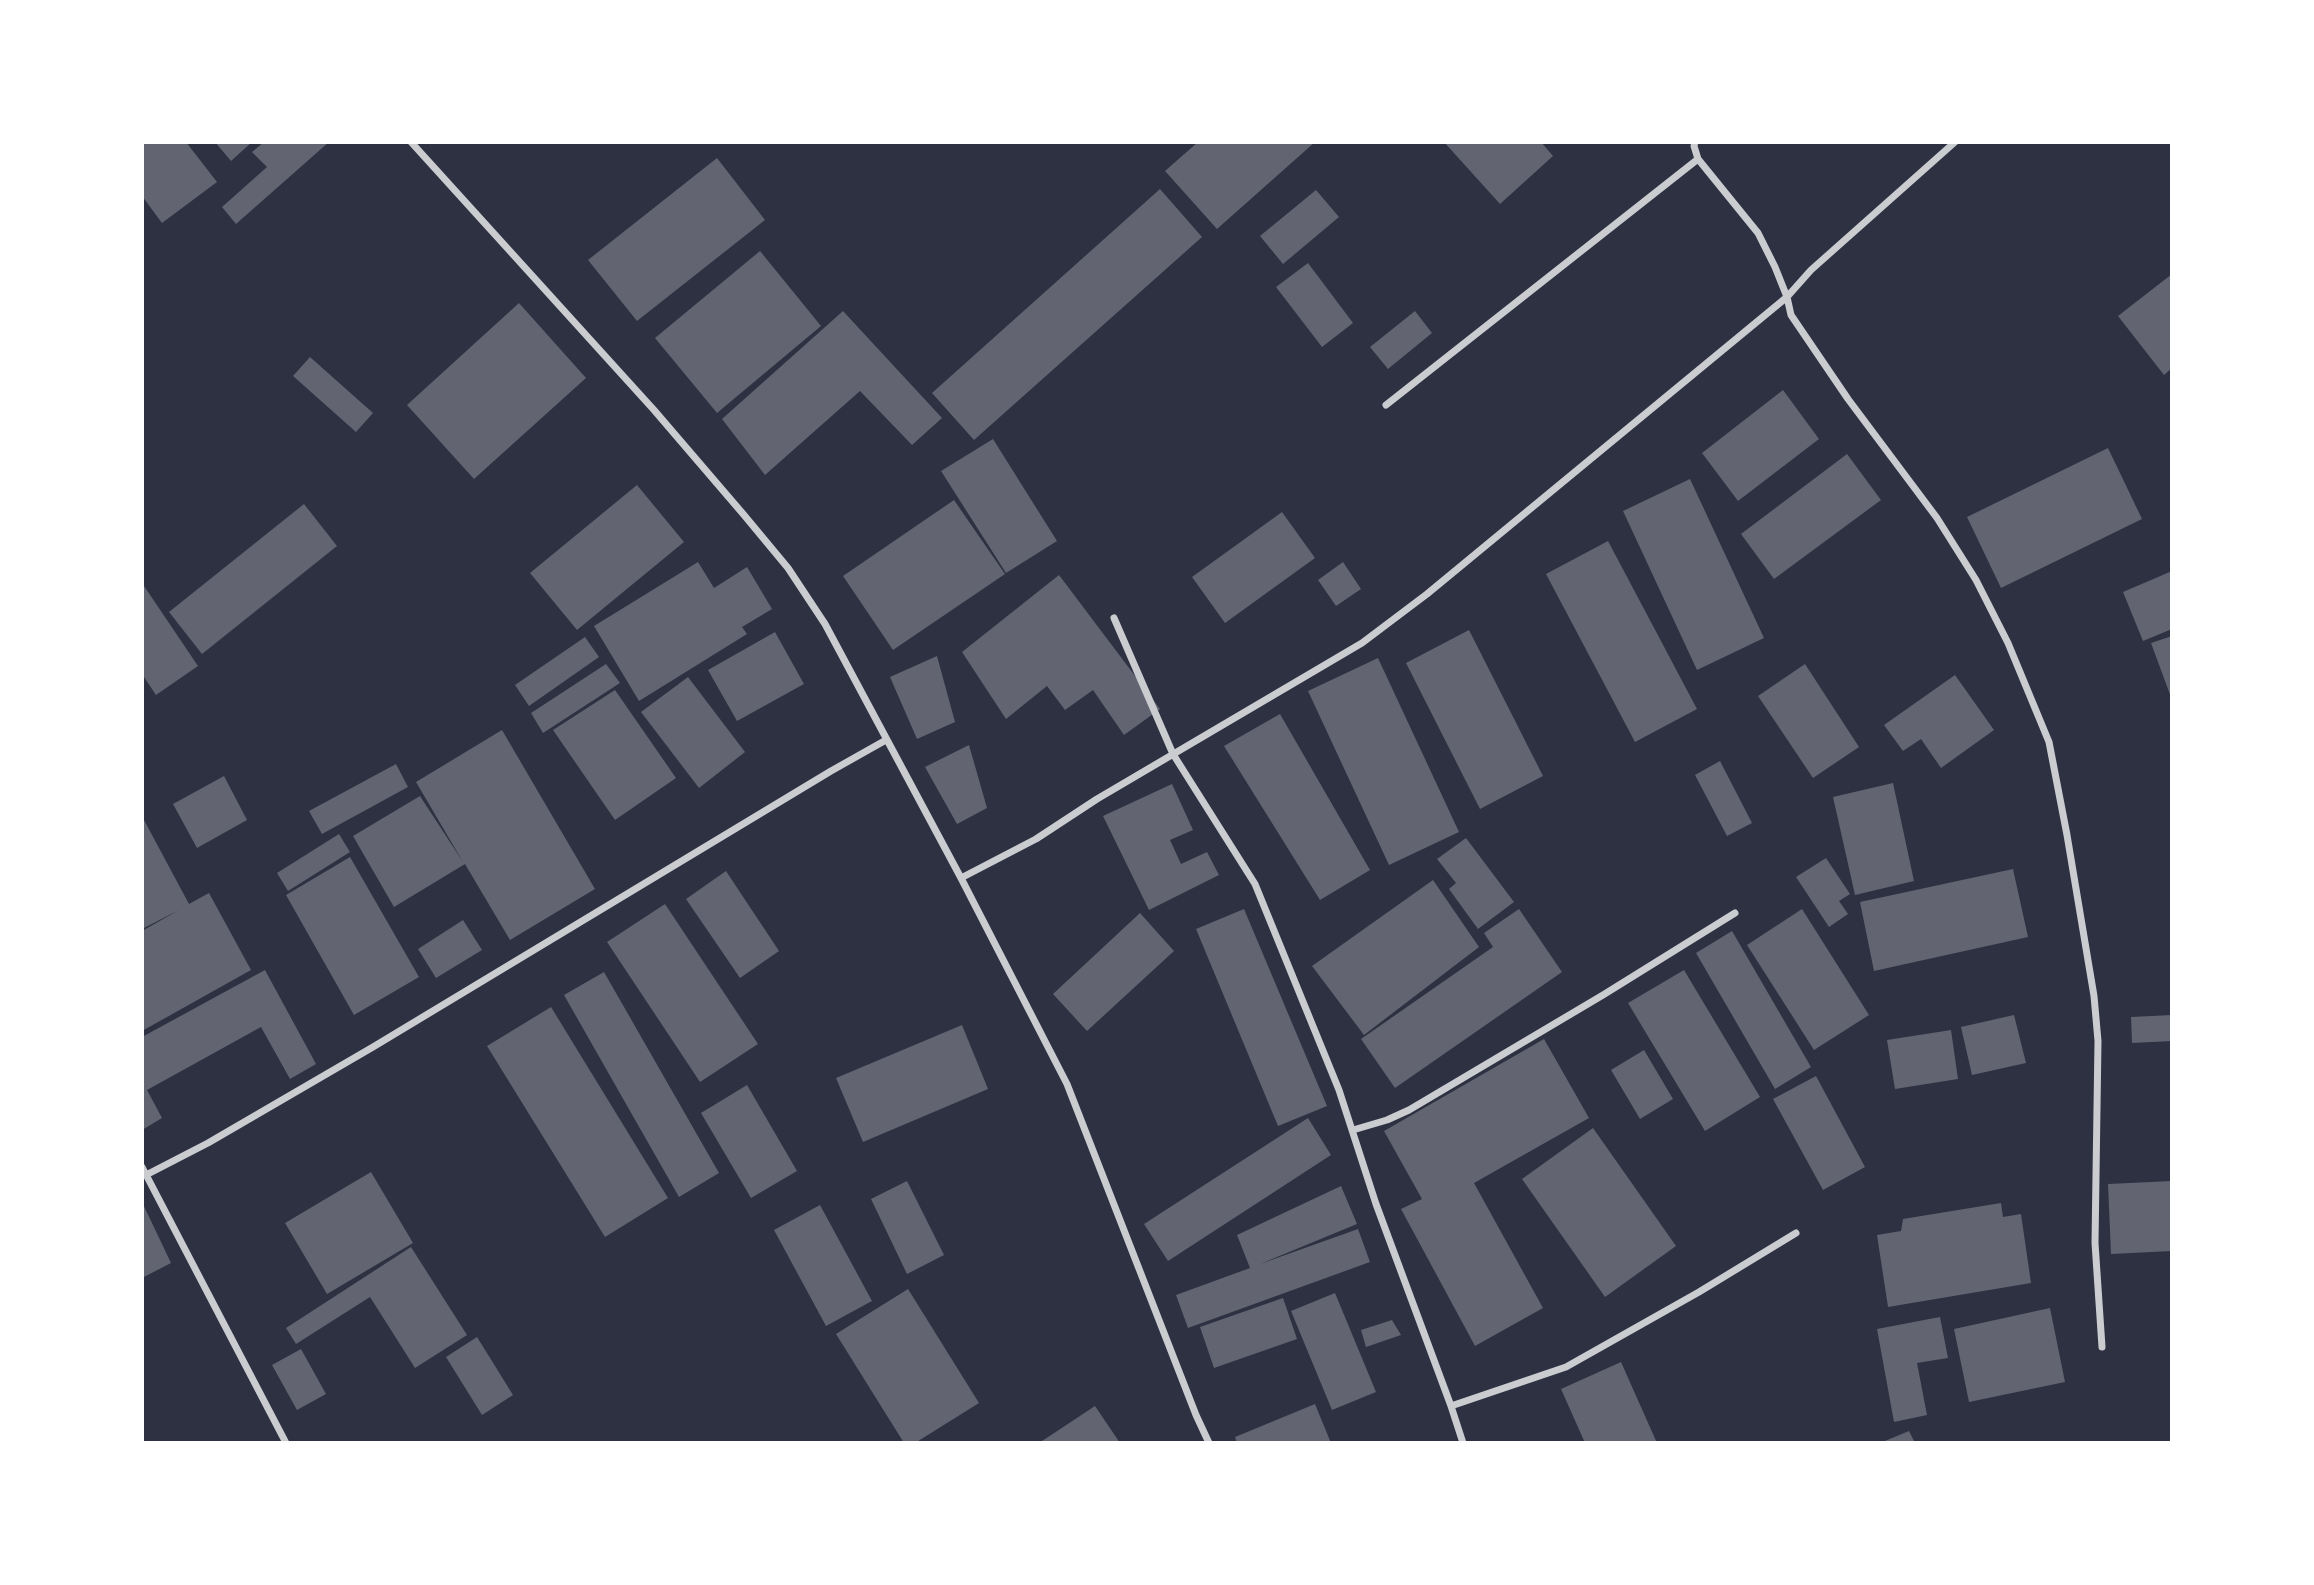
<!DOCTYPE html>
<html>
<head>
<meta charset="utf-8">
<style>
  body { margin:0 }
  #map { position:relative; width:2314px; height:1585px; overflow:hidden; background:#2d3142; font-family:Lora,serif }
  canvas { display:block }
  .frame { position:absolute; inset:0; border:144px solid #fff; pointer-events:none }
</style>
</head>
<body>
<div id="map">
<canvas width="2314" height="1585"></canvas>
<div class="frame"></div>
</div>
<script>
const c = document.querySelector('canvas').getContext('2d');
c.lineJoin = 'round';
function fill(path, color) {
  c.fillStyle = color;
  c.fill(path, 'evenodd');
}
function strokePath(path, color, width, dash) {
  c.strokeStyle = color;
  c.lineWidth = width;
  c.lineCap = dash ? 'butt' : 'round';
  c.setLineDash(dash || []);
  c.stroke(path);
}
fill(new Path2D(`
  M 142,142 L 186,142 L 217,182 L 162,223 L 142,196 Z
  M 215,142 L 252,142 L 231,161 Z
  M 264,142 L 329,142 L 236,224 L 222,207 L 267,167 L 252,152 Z
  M 1198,142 L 1315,142 L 1217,229 L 1165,171 Z
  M 1444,142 L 1541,142 L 1553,156 L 1500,204 Z
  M 717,158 L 765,220 L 637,321 L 588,260 Z
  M 1160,189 L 1202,237 L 974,440 L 932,393 Z
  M 1316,190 L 1339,217 L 1283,264 L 1260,236 Z
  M 760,251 L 821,326 L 717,413 L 655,338 Z
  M 1308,263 L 1353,323 L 1322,347 L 1276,287 Z
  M 2172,274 L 2172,368 L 2164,375 L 2118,316 Z
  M 519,303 L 586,378 L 474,479 L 407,405 Z
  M 843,311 L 942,418 L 912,445 L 860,391 L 765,475 L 722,419 Z
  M 1415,311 L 1432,333 L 1388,369 L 1370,347 Z
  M 310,357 L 373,413 L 356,432 L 293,376 Z
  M 1783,390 L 1819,439 L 1738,501 L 1702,453 Z
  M 993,439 L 1057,541 L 1006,573 L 941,471 Z
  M 2108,448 L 2142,519 L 2001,588 L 1967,517 Z
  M 1847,454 L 1881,500 L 1774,579 L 1741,534 Z
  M 1690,479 L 1764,638 L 1697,670 L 1623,511 Z
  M 637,485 L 684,542 L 577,630 L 530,573 Z
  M 954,500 L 1005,574 L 893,650 L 843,576 Z
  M 304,504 L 337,546 L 202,654 L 169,612 Z
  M 1282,512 L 1315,558 L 1225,623 L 1192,577 Z
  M 1608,541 L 1697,709 L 1635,742 L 1546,574 Z
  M 698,562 L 714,588 L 747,567 L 772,609 L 742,627 L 747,634 L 639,701 L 594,626 Z
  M 1343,562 L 1361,589 L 1336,606 L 1318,580 Z
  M 2172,571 L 2172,629 L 2143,641 L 2123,592 Z
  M 1059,575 L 1160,709 L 1124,735 L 1093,690 L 1065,710 L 1047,686 L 1006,719 L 962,652 Z
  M 142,583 L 198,666 L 156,695 L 142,674 Z
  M 1469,630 L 1543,776 L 1480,809 L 1406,663 Z
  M 775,632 L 804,684 L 737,721 L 708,670 Z
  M 2172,636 L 2172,700 L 2151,643 Z
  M 585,637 L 599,657 L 529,706 L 515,685 Z
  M 937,656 L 955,722 L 917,739 L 890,677 Z
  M 1378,658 L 1459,832 L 1389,865 L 1308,691 Z
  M 606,664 L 620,683 L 543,733 L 531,713 Z
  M 1805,664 L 1859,747 L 1813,778 L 1758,696 Z
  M 1955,675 L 1994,730 L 1941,768 L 1921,739 L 1903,751 L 1884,725 Z
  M 688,677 L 745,752 L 699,788 L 641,712 Z
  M 615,690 L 676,778 L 615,820 L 553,730 Z
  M 1280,714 L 1370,870 L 1320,900 L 1224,746 Z
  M 502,730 L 595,889 L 510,940 L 465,864 L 394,907 L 353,836 L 420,796 L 463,862 L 416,782 Z
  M 969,745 L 987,808 L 957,824 L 925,767 Z
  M 1720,761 L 1752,823 L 1727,836 L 1695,775 Z
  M 396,764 L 408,787 L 322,834 L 309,811 Z
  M 224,776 L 247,820 L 197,848 L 173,804 Z
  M 1893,783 L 1914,881 L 1855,895 L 1833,797 Z
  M 1172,784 L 1193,830 L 1170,840 L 1181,864 L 1207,852 L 1219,875 L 1149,910 L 1103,816 Z
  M 144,820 L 189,904 L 209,893 L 251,970 L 142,1031 L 142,931 L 179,910 L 142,929 L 142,821 Z
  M 339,834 L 350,852 L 288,891 L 277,873 Z
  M 1466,838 L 1514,902 L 1478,929 L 1449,889 L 1456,883 L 1437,859 Z
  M 350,857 L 419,977 L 354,1015 L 286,895 Z
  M 1826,858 L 1850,894 L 1839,901 L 1848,914 L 1829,927 L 1796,877 Z
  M 2013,869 L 2028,937 L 1874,971 L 1860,902 Z
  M 726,871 L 779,951 L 740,978 L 686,899 Z
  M 1433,880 L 1479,947 L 1364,1035 L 1312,966 Z
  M 665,904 L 758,1044 L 700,1082 L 607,942 Z
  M 1244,909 L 1327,1106 L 1278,1126 L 1196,929 Z
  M 1519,909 L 1562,972 L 1395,1088 L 1361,1039 L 1493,947 L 1484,933 Z
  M 1802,909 L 1869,1015 L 1814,1050 L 1747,945 Z
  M 1140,913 L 1174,951 L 1087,1031 L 1053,994 Z
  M 463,920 L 482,950 L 436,978 L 418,949 Z
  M 1732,931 L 1811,1067 L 1775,1089 L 1696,953 Z
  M 265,970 L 316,1064 L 290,1079 L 261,1027 L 147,1090 L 162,1118 L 142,1130 L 142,1037 Z
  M 1684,970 L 1760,1097 L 1705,1131 L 1628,1003 Z
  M 604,972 L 719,1173 L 679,1197 L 564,995 Z
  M 551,1007 L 668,1198 L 605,1237 L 487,1046 Z
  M 2014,1015 L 2026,1063 L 1972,1075 L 1961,1027 Z
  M 2172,1015 L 2172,1041 L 2132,1043 L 2131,1017 Z
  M 962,1025 L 988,1089 L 863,1142 L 836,1078 Z
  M 1951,1030 L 1958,1079 L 1895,1089 L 1887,1040 Z
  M 1544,1039 L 1589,1118 L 1474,1183 L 1543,1308 L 1475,1346 L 1401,1209 L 1422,1199 L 1384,1131 Z
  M 1644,1050 L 1673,1099 L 1640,1119 L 1611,1070 Z
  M 1816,1076 L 1865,1167 L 1823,1190 L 1773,1099 Z
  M 747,1085 L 797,1171 L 751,1198 L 701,1113 Z
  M 1308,1118 L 1331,1155 L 1168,1261 L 1144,1224 Z
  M 1593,1128 L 1676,1246 L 1605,1297 L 1522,1179 Z
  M 371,1172 L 413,1243 L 327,1294 L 285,1223 Z
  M 907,1181 L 944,1255 L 907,1274 L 871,1199 Z
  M 2172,1181 L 2172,1251 L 2111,1254 L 2108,1184 Z
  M 1341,1186 L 1357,1224 L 1260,1264 L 1358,1229 L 1370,1262 L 1188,1328 L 1176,1295 L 1250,1268 L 1237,1235 Z
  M 142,1202 L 171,1263 L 142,1278 Z
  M 2001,1203 L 2003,1217 L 2021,1214 L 2031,1283 L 1888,1307 L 1877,1235 L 1901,1231 L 1903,1219 Z
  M 820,1205 L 872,1301 L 826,1326 L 774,1230 Z
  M 411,1247 L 467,1335 L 415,1368 L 370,1297 L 296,1344 L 286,1328 Z
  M 908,1289 L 979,1403 L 915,1443 L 904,1443 L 836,1334 Z
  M 1335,1293 L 1376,1392 L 1332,1410 L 1291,1311 Z
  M 1283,1298 L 1297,1339 L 1214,1368 L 1200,1327 Z
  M 2050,1308 L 2065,1382 L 1969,1402 L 1954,1329 Z
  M 1940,1317 L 1948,1358 L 1917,1363 L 1927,1415 L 1894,1422 L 1877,1329 Z
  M 1392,1320 L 1401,1335 L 1366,1347 L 1361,1330 Z
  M 477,1337 L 513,1395 L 482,1415 L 446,1357 Z
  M 301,1349 L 326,1394 L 297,1410 L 272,1365 Z
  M 1621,1362 L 1657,1443 L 1585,1443 L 1561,1389 Z
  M 1315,1404 L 1331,1443 L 1237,1443 L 1235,1437 Z
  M 1095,1406 L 1120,1443 L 1039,1443 Z
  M 1909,1431 L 1915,1443 L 1880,1443 Z`), '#626471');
strokePath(new Path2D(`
  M 411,142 L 654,410 L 744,515 L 788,568 L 825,624 L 961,878 L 1067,1084 L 1196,1415 L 1209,1443
  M 1695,142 L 1694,146 L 1698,159 L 1758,233 L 1775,267 L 1787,297 L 1791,315 L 1848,399 L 1937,518 L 1976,580 L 2008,643 L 2049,742 L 2067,835 L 2094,996 L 2098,1041 L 2095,1243 L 2102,1347
  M 1386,405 L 1698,159
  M 1114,618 L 1173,754 L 1255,884 L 1339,1090 L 1376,1204 L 1451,1406 L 1463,1443
  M 961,878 L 1036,839 L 1097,799 L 1362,643 L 1427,594 L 1787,297 L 1811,270 L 1955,142
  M 1353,1130 L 1387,1120 L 1409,1110 L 1603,995 L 1735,913
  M 142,1167 L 286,1443
  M 146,1175 L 208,1143 L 373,1047 L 831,771 L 886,740
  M 1451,1406 L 1566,1367 L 1699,1292 L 1796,1233`), '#caccd0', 7);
</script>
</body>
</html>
